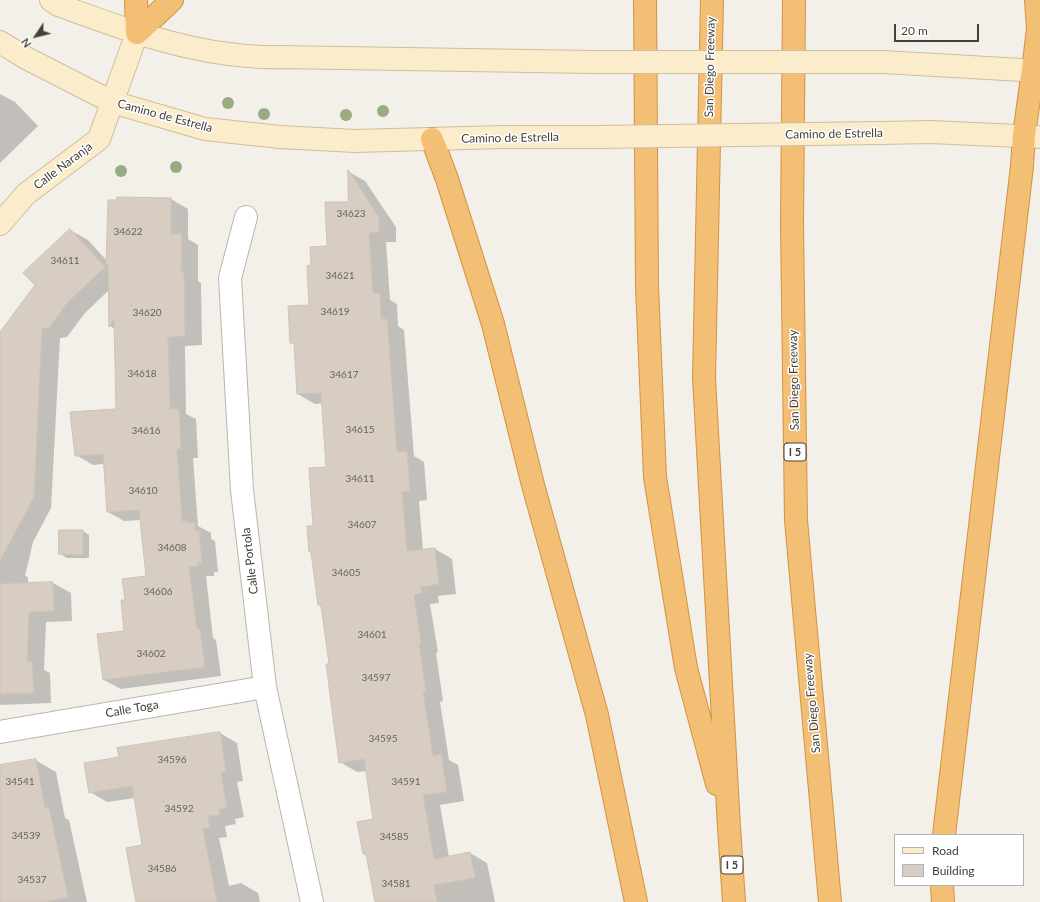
<!DOCTYPE html>
<html>
<head>
<meta charset="utf-8">
<style>
  body { margin:0 }
  #map { position:relative; width:1040px; height:902px; overflow:hidden; background:#f3efe9; font-family:Lato,sans-serif }
  canvas { display:block }
  .legend { position:absolute; left:894px; top:834px; width:130px; height:52px; box-sizing:border-box; background:#fff; border:1px solid #b5b3af; margin:0; padding:5px 7px; list-style:none; font-size:12px; color:#464038 }
  .legend li { display:flex; align-items:center; gap:8px; height:20px }
  .legend b { width:20px; border:1px solid #b5b3af }
  .north { position:absolute; left:16px; top:16px; width:40px; height:40px; -webkit-text-stroke:3px #fff; paint-order:stroke; rotate:235deg; font-size:11px; font-weight:700; line-height:16px; text-align:center; color:#464038 }
  .north::after { content:''; display:block; margin:auto; width:14px; height:18px; background:#464038; clip-path:polygon(50% 0,100% 100%,50% 72%,0 100%) }
  .scale { position:absolute; left:894px; top:24px; width:85px; height:18px; box-sizing:border-box; border:2px solid #464038; border-top:0; padding-left:5px; font-size:12px; line-height:14px; white-space:nowrap; color:#464038; -webkit-text-stroke:3px #fff; paint-order:stroke }
</style>
</head>
<body>
<div id="map">
<canvas width="1040" height="902"></canvas>
<ul class="legend">
<li><b style="height:5px;background:#fbeccc"></b>Road</li>
<li><b style="height:11px;background:#d7cdc2"></b>Building</li>
</ul>
<div class="north">N</div>
<div class="scale">20 m</div>
</div>
<script>
const c = document.querySelector('canvas').getContext('2d');
c.lineJoin = 'round';
function fill(path, color) {
  c.fillStyle = color;
  c.fill(path, 'evenodd');
}
function strokePath(path, color, width, dash) {
  c.strokeStyle = color;
  c.lineWidth = width;
  c.lineCap = dash ? 'butt' : 'round';
  c.setLineDash(dash || []);
  c.stroke(path);
}
function write(font, color, halo, rows, align = 'center') {
  c.font = font + ' Lato,sans-serif';
  c.lineWidth = 3;
  c.setLineDash([]);
  c.textBaseline = 'middle';
  c.strokeStyle = halo;
  c.fillStyle = color;
  for (const [text, x, y, turn = 0] of rows) {
    c.save();
    c.translate(x, y);
    c.rotate((+turn || 0) * Math.PI / 180);
    c.textAlign = isNaN(turn) ? turn : align;
    if (halo) c.strokeText(text, 0, 0);
    c.fillText(text, 0, 0);
    c.restore();
  }
}
fill(new Path2D(`
  M 0,94 L 15,102 L 38,126 L 0,163 Z
  M 349,172 L 365,181 L 396,227 L 396,242 L 386,242 L 390,300 L 397,304 L 398,326 L 404,330 L 414,456 L 424,462 L 427,500 L 419,501 L 423,550 L 435,549 L 452,559 L 456,594 L 438,596 L 439,603 L 430,604 L 438,652 L 436,653 L 443,701 L 440,702 L 449,760 L 458,765 L 464,801 L 440,805 L 449,857 L 470,853 L 487,863 L 495,902 L 376,902 L 367,855 L 364,854 L 374,820 L 367,771 L 357,772 L 340,762 L 330,665 L 322,606 L 319,605 L 315,527 L 327,467 L 323,403 L 315,404 L 298,394 L 295,345 L 291,342 L 310,306 L 312,266 L 328,247 L 349,203 Z
  M 118,198 L 171,199 L 188,209 L 188,239 L 198,245 L 198,281 L 201,283 L 202,345 L 185,346 L 186,414 L 196,419 L 198,458 L 193,458 L 198,526 L 211,533 L 211,539 L 215,541 L 218,572 L 214,572 L 214,576 L 206,576 L 213,638 L 216,640 L 221,676 L 121,689 L 104,680 L 125,631 L 126,601 L 147,577 L 141,520 L 124,521 L 108,512 L 104,464 L 93,465 L 76,455 L 117,410 L 115,329 L 110,326 L 109,290 L 85,313 L 67,337 L 60,338 L 51,508 L 33,542 L 25,576 L 28,577 L 28,584 L 53,583 L 71,593 L 72,621 L 46,622 L 44,670 L 50,673 L 51,703 L 0,705 L 0,334 L 36,285 L 70,230 L 88,240 L 107,261 Z
  M 83,531 L 89,535 L 89,558 L 67,558 L 60,554 Z
  M 220,733 L 237,743 L 243,781 L 237,782 L 244,817 L 235,819 L 236,824 L 225,826 L 227,837 L 219,838 L 229,886 L 241,883 L 258,893 L 260,902 L 137,902 L 143,846 L 135,798 L 107,802 L 90,792 L 120,758 Z
  M 35,760 L 56,772 L 65,818 L 69,820 L 87,902 L 0,902 L 0,766 Z`), '#0003');
const building = new Path2D(`
  M 348,170 L 379,217 L 379,232 L 369,233 L 373,293 L 380,293 L 381,319 L 387,319 L 397,452 L 407,451 L 410,491 L 402,492 L 407,551 L 435,548 L 439,584 L 421,587 L 422,593 L 414,595 L 421,643 L 419,643 L 426,692 L 423,692 L 433,756 L 441,754 L 447,792 L 423,795 L 434,859 L 470,852 L 475,878 L 434,885 L 437,902 L 375,902 L 366,854 L 363,854 L 357,822 L 373,819 L 364,759 L 339,763 L 326,664 L 329,664 L 321,605 L 318,605 L 311,552 L 309,552 L 307,526 L 313,526 L 309,468 L 326,467 L 321,393 L 297,394 L 294,343 L 290,343 L 288,306 L 309,305 L 307,266 L 311,265 L 310,247 L 327,246 L 325,202 L 348,202 Z
  M 117,197 L 171,198 L 171,234 L 182,234 L 181,272 L 184,272 L 185,336 L 168,337 L 170,409 L 179,409 L 181,449 L 177,449 L 182,521 L 187,521 L 187,523 L 195,523 L 195,531 L 199,530 L 202,563 L 198,563 L 198,566 L 189,567 L 197,629 L 200,629 L 205,667 L 103,680 L 97,634 L 124,631 L 121,600 L 125,600 L 122,579 L 146,576 L 139,510 L 107,512 L 103,454 L 75,456 L 70,412 L 116,409 L 114,319 L 109,327 L 108,264 L 106,266 L 108,200 L 116,200 Z
  M 70,229 L 105,267 L 67,303 L 49,328 L 42,328 L 34,497 L 0,561 L 0,332 L 35,285 L 23,273 Z
  M 59,530 L 83,530 L 83,555 L 59,554 Z
  M 53,582 L 54,611 L 29,612 L 27,662 L 32,662 L 34,693 L 0,694 L 0,584 Z
  M 220,732 L 226,772 L 221,773 L 227,808 L 219,809 L 220,815 L 208,816 L 210,828 L 203,829 L 217,902 L 136,902 L 126,848 L 142,845 L 132,786 L 89,793 L 84,763 L 119,757 L 117,748 Z
  M 36,759 L 45,808 L 49,807 L 68,897 L 46,902 L 0,902 L 0,765 Z`);
fill(building, '#d7cdc2');
strokePath(building, '#cec2b3', 1);
const street = new Path2D(`
  M 246,217 L 230,278 L 242,490 L 265,687 L 312,902
  M 0,732 L 265,687`);
const secondary = new Path2D(`
  M 51,0 L 58,5 C 114,25 170,47 229,54 C 246,56 261,58 278,57 L 593,62
  M 0,42 L 26,58 L 112,102 L 205,129 L 280,137 L 355,141 L 503,137 L 596,137
  M 883,62 L 1040,71
  M 881,133 L 930,132 L 1040,137
  M 0,224 L 26,194 L 99,139 L 137,33`);
const highway = new Path2D(`
  M 136,0 L 137,33
  M 645,0 L 647,286 L 655,477 L 686,668 L 717,784
  M 712,0 L 704,378 L 729,827 L 734,902
  M 794,0 L 792,224 L 796,520 L 830,902
  M 137,33 L 172,0
  M 432,139 L 447,179 L 493,324 L 533,485 L 597,715 L 636,902
  M 944,835 L 1022,166 L 1024,135 L 1033,70 L 1038,29 L 1036,0
  M 942,885 L 943,902`);
strokePath(street, '#beb6ac', 24);
strokePath(secondary, '#cfbe9c', 24);
strokePath(highway, '#d29344', 24);
strokePath(street, '#fff', 22);
strokePath(secondary, '#fbeccc', 22);
strokePath(highway, '#f3bf74', 22);
const secondaryBridge = new Path2D(`
  M 593,62 L 883,62
  M 596,137 L 881,133`);
strokePath(secondaryBridge, '#cfbe9c', 24, []);
strokePath(secondaryBridge, '#fbeccc', 22);
c.fillStyle = '#98ab83';
for (const [x, y] of [
  [228,103],
  [383,111],
  [264,114],
  [346,115],
  [176,167],
  [121,171]
]) {
  c.beginPath();
  c.arc(x, y, 6, 0, 2 * Math.PI);
  c.fill();
}
write('10px', '#6a635a', null, [
  ["34623",351,214],
  ["34622",128,232],
  ["34611",65,261],
  ["34621",340,276],
  ["34619",335,312],
  ["34620",147,313],
  ["34618",142,374],
  ["34617",344,375],
  ["34615",360,430],
  ["34616",146,431],
  ["34611",360,479],
  ["34610",143,491],
  ["34607",362,525],
  ["34608",172,548],
  ["34605",346,573],
  ["34606",158,592],
  ["34601",372,635],
  ["34602",151,654],
  ["34597",376,678],
  ["34595",383,739],
  ["34596",172,760],
  ["34541",20,782],
  ["34591",406,782],
  ["34592",179,809],
  ["34539",26,836],
  ["34585",394,837],
  ["34586",162,869],
  ["34537",32,880],
  ["34581",396,884]
]);
for (const [x, y, w] of [
  [795,452,22],
  [732,865,22]
]) {
  const box = new Path2D();
  box.roundRect(x - w / 2, y - 9, w, 18, 3);
  c.fillStyle = '#fff';
  c.fill(box);
  strokePath(box, '#464038', 1);
}
write('bold 11px', '#464038', null, [
  ["I 5",795,452],
  ["I 5",732,865]
]);
write('12px', '#464038', '#fff', [
  ["San Diego Freeway",710,67,-89],
  ["Camino de Estrella",165,116,15],
  ["Camino de Estrella",834,134,-1],
  ["Camino de Estrella",510,138,-1],
  ["Calle Naranja",63,166,-37],
  ["San Diego Freeway",794,380,-91],
  ["Calle Portola",250,561,-97],
  ["San Diego Freeway",812,703,-95],
  ["Calle Toga",132,709,-10]
]);
</script>
</body>
</html>
